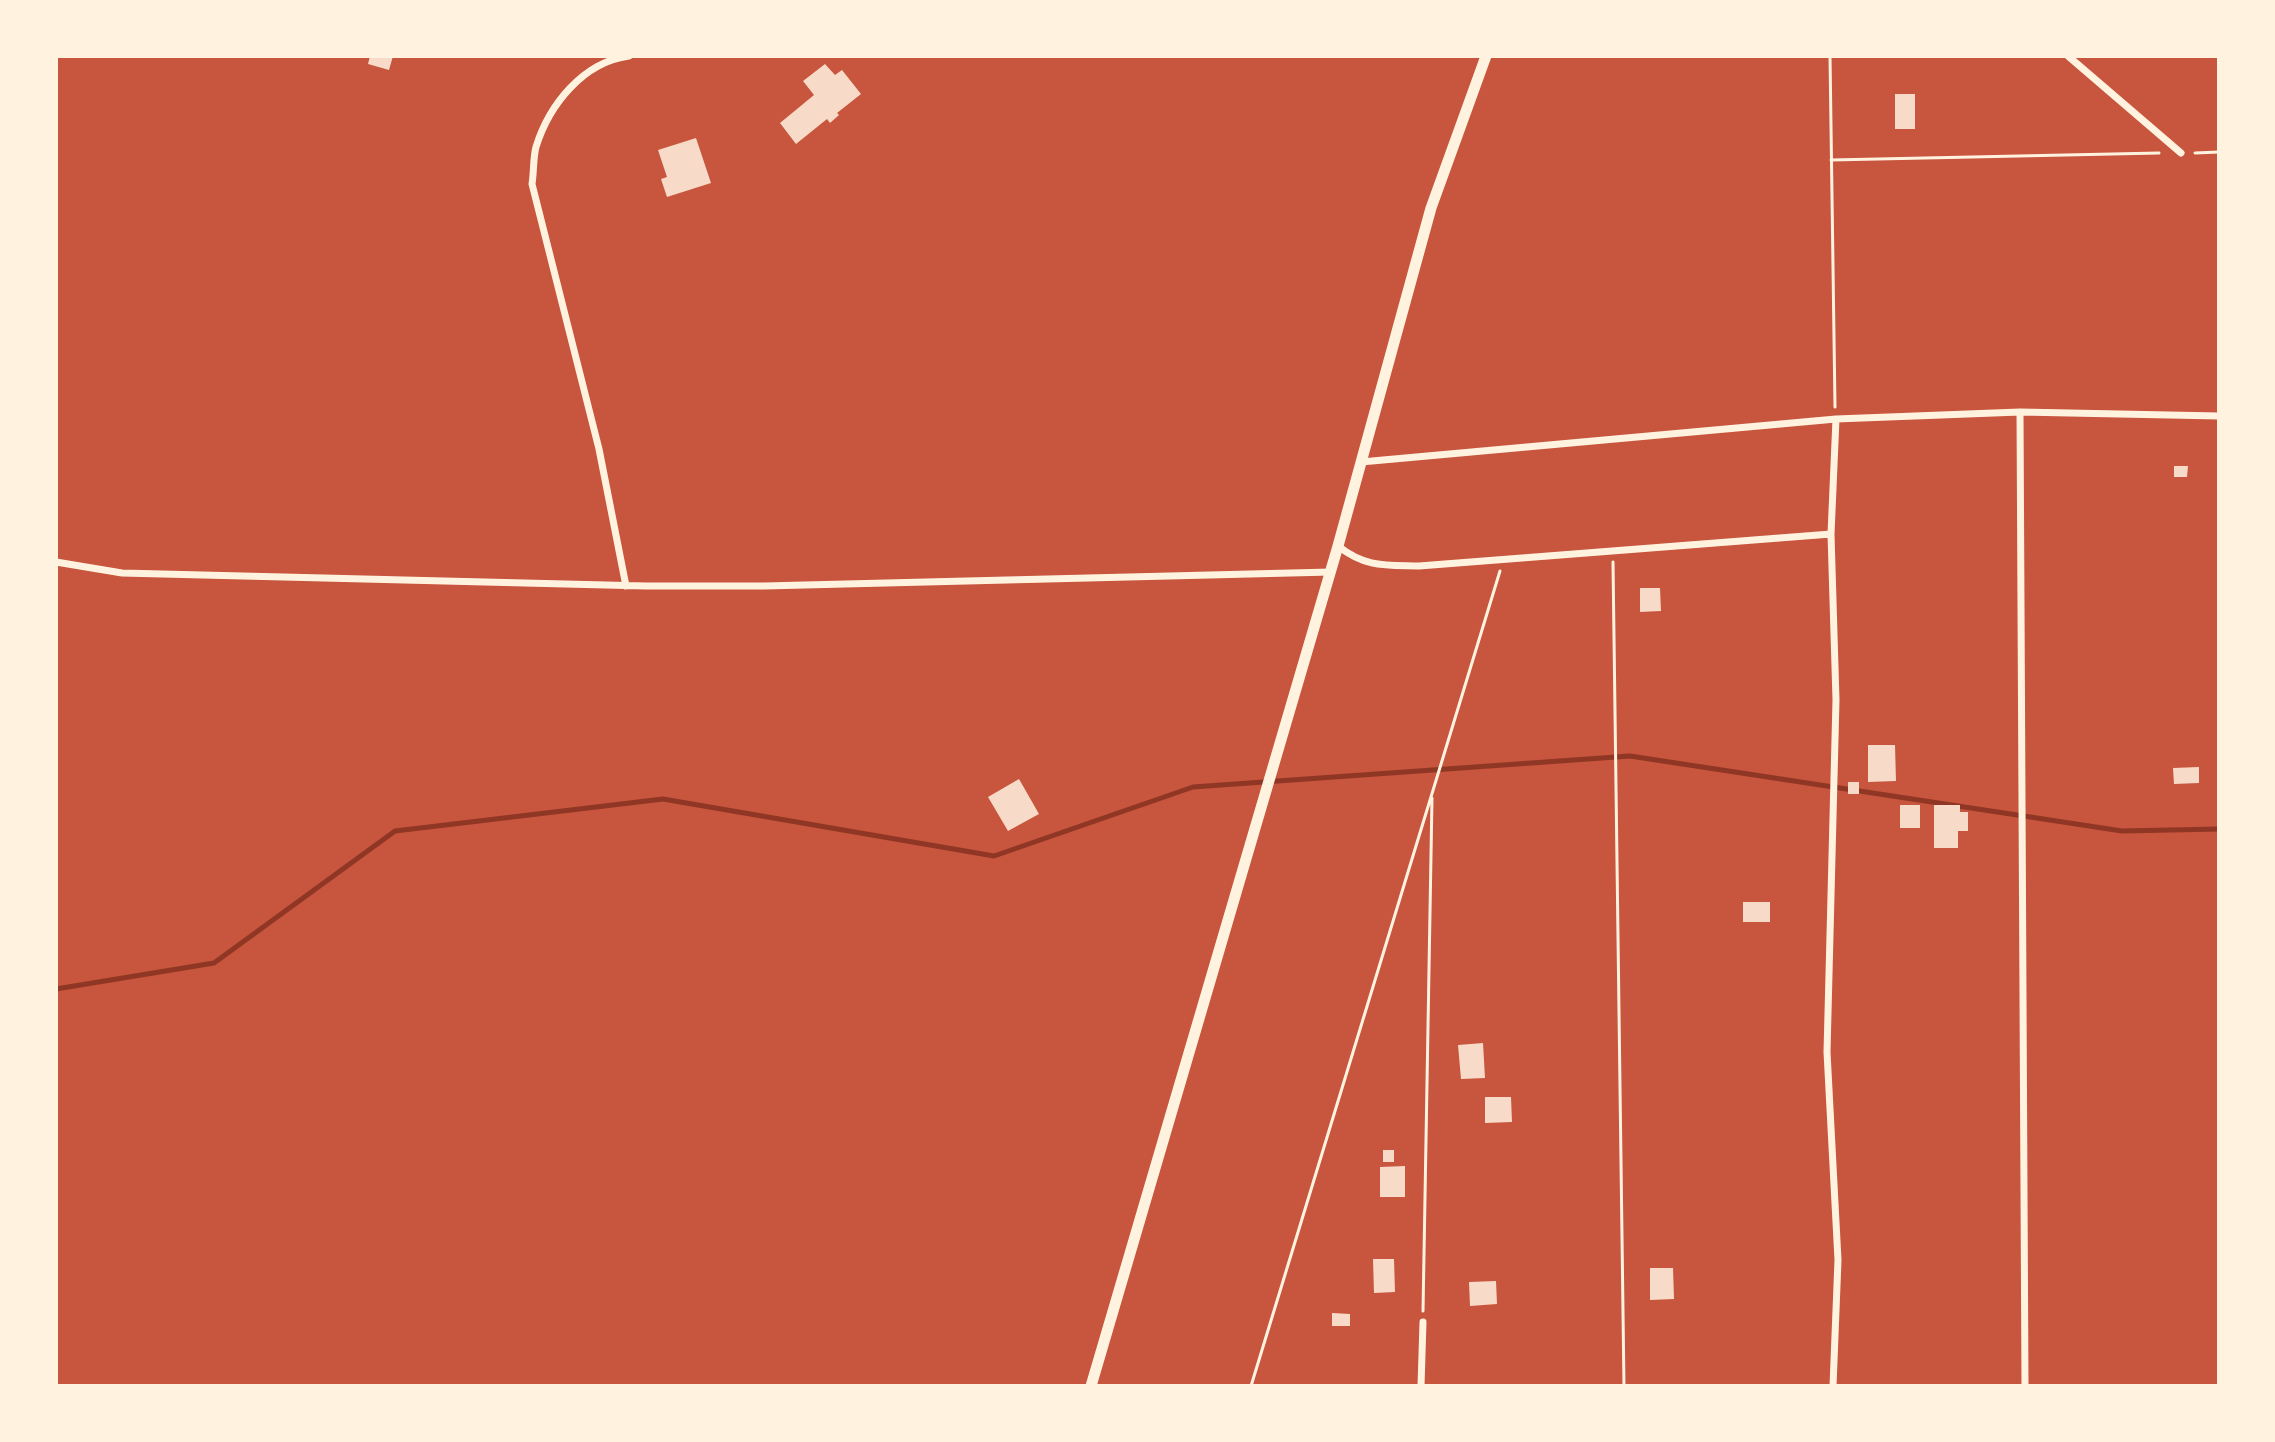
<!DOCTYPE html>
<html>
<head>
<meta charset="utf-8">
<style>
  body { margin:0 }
  #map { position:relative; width:2275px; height:1442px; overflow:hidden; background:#c8553d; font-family:"PT Sans Narrow",sans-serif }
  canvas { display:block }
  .frame { position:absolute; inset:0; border:58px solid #fff3e0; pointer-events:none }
</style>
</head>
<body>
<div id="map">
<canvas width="2275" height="1442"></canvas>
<div class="frame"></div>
</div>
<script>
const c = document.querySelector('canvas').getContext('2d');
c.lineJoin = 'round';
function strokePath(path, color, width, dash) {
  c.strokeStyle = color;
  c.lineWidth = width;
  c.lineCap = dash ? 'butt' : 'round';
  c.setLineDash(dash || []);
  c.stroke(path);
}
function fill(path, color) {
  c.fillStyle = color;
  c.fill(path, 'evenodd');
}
strokePath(new Path2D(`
  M 56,989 L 214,963 L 395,831 L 663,799 L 994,856 L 1193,787 L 1630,756 L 2122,831 L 2219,829`), '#8f3625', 5);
fill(new Path2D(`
  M 370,56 L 393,56 L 389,70 L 368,64 Z
  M 825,64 L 835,75 L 842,70 L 861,94 L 837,113 L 839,115 L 830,123 L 827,119 L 796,144 L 780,123 L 814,95 L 803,81 Z
  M 1895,94 L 1915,94 L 1915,129 L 1895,129 Z
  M 696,138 L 711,183 L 667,197 L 661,179 L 667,177 L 658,150 Z
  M 2174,466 L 2188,466 L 2187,477 L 2174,477 Z
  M 1640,588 L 1660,588 L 1661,611 L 1640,612 Z
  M 1868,745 L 1895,745 L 1896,781 L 1868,782 Z
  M 2199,767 L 2199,783 L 2174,784 L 2173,768 Z
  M 1019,779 L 1039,814 L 1008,831 L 988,797 Z
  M 1848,782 L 1859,782 L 1859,794 L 1848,794 Z
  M 1900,805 L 1920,805 L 1920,828 L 1900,828 Z
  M 1934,805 L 1960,805 L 1960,812 L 1968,812 L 1968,831 L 1958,831 L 1958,848 L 1934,848 Z
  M 1743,902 L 1770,902 L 1770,922 L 1743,922 Z
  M 1483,1043 L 1485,1078 L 1461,1079 L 1458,1045 Z
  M 1485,1097 L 1511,1097 L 1512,1122 L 1485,1123 Z
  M 1383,1150 L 1394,1150 L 1394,1162 L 1383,1162 Z
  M 1405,1166 L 1405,1197 L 1380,1197 L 1380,1167 Z
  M 1373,1259 L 1394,1259 L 1395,1292 L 1374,1293 Z
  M 1650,1268 L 1673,1268 L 1674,1299 L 1650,1300 Z
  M 1496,1281 L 1497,1304 L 1470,1306 L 1469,1282 Z
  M 1332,1313 L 1350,1314 L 1350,1326 L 1332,1326 Z`), '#f7dbc8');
strokePath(new Path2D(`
  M 1830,56 L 1835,407
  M 2195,153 L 2219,152
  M 1831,160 L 2159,153
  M 1613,562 L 1624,1386
  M 1423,1311 L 1432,798
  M 1251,1386 L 1500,571`), '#fff3e0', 3);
strokePath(new Path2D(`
  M 2068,56 L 2181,153
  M 2020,412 L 2025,1386
  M 1361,462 L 1836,419 L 2020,412 L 2219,416
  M 1338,546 C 1366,568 1386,565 1419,566 L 1831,534
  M 56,562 L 122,573 L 646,586 L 764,586 L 1331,572
  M 626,586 L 599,449 L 532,184 C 534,172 533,158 536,147 C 549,105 583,62 629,56
  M 1421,1386 L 1423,1322
  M 1833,1386 L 1838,1260 L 1827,1052 L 1836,700 L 1831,534 L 1836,419`), '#fff3e0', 7);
strokePath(new Path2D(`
  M 1091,1386 L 1338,546 L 1431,208 L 1486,56`), '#fff3e0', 11);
</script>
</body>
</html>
